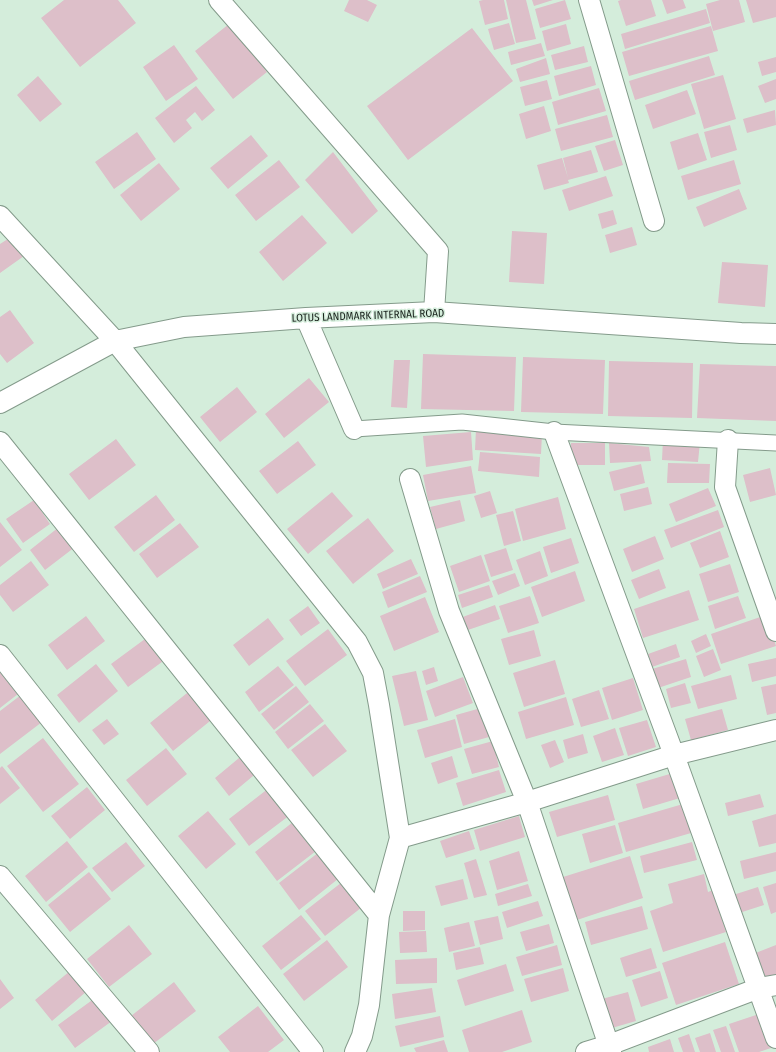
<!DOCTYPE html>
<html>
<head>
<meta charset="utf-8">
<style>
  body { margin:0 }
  canvas { display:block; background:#d4eddb }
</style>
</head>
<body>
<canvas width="776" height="1052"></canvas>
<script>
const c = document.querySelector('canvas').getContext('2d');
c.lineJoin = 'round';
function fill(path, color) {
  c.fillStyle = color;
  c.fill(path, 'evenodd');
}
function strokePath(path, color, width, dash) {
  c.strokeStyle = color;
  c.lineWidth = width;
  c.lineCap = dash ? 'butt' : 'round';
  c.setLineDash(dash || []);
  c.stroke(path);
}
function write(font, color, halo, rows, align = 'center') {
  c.font = font + ' "Fira Sans Condensed",sans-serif';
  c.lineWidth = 3;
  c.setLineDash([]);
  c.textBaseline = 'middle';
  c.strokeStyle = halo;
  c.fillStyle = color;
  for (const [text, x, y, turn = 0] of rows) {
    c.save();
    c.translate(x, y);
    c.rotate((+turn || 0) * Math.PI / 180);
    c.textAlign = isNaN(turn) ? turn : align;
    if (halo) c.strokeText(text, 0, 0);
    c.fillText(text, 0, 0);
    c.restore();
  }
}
fill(new Path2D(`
  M 64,0 L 118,0 L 136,23 L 80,67 L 41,18 Z
  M 349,0 L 367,0 L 377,5 L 368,22 L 344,11 Z
  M 483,0 L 504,0 L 508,19 L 485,25 L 479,1 Z
  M 506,0 L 526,0 L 536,39 L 516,43 Z
  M 532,0 L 553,0 L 534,6 Z
  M 565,0 L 571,19 L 540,28 L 535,9 Z
  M 621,0 L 651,0 L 656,16 L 626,26 L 618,1 Z
  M 662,0 L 683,0 L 686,8 L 667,14 Z
  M 720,0 L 739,0 L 745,22 L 713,31 L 706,4 Z
  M 746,0 L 776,0 L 776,17 L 753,23 Z
  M 706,9 L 710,23 L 625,49 L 621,34 Z
  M 509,23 L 515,44 L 494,50 L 488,29 Z
  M 229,24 L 267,72 L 233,99 L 195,51 Z
  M 566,24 L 571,44 L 547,51 L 542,31 Z
  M 711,26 L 718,51 L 629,76 L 622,52 Z
  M 472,28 L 513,81 L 408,160 L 367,106 Z
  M 541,43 L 545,56 L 511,65 L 508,52 Z
  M 174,45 L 198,79 L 166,101 L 143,67 Z
  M 584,46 L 588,62 L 555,70 L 551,55 Z
  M 709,56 L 715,75 L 635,100 L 629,81 Z
  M 776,57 L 776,72 L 762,76 L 758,62 Z
  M 546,58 L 550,74 L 520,82 L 516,69 Z
  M 591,66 L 596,85 L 559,96 L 554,76 Z
  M 723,75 L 736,119 L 704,129 L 691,84 Z
  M 38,76 L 62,104 L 40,122 L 17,95 Z
  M 776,79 L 776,99 L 765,103 L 758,86 Z
  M 547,80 L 552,99 L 525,106 L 520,87 Z
  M 196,86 L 215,110 L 202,121 L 195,112 L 186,120 L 192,128 L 174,143 L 155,118 Z
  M 599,88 L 606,111 L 558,125 L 552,102 Z
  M 687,90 L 696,114 L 653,129 L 645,105 Z
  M 544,106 L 551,131 L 526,139 L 519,114 Z
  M 775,110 L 776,125 L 747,133 L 743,119 Z
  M 607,115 L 613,137 L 561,151 L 555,129 Z
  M 730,125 L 737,150 L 711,158 L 704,132 Z
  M 137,132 L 156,159 L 114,189 L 95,162 Z
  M 698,133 L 707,160 L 678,170 L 670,142 Z
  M 251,135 L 268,156 L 228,189 L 210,168 Z
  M 615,140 L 623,165 L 604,171 L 595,146 Z
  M 591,150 L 598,172 L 568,180 L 569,183 L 544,190 L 537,165 L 562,158 L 568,178 L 563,158 Z
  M 333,152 L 378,211 L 352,234 L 305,180 Z
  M 279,160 L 300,187 L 256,221 L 235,195 Z
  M 734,160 L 741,184 L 688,200 L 681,176 Z
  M 159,163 L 180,189 L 141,221 L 120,195 Z
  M 606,176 L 613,196 L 569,211 L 562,190 Z
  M 739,189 L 747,209 L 704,227 L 696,207 Z
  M 613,210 L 617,224 L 602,229 L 598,214 Z
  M 302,215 L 327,243 L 283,281 L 259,252 Z
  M 632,227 L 637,245 L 610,253 L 605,235 Z
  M 512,231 L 547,233 L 544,284 L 509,282 Z
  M 11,237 L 24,256 L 0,273 L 0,244 Z
  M 722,262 L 768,265 L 765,307 L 718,303 Z
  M 10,310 L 34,343 L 7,363 L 0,354 L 0,317 Z
  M 423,354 L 516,357 L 514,411 L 421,409 Z
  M 523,357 L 605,360 L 603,414 L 521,412 Z
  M 394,360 L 410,360 L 407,408 L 391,407 Z
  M 609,361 L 693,363 L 692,418 L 608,416 Z
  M 700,364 L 776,366 L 776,421 L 697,418 Z
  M 309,378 L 329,402 L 284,438 L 265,414 Z
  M 237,387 L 257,412 L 220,442 L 200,417 Z
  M 476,429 L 542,434 L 541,454 L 475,450 Z
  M 471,432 L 473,460 L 426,467 L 423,436 Z
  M 116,439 L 136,465 L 89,500 L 69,474 Z
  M 663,439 L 700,442 L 698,462 L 662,460 Z
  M 298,441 L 316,465 L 277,494 L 259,471 Z
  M 571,443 L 605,443 L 605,465 L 571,465 Z
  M 609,443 L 649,447 L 651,461 L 610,463 Z
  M 480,452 L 540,457 L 539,477 L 478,471 Z
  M 668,463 L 710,464 L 709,483 L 667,483 Z
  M 641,464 L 645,483 L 614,491 L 609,472 Z
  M 471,466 L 476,493 L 428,501 L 423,475 Z
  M 770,468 L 776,495 L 750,502 L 743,475 Z
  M 648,487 L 652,504 L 624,511 L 620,494 Z
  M 708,488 L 716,506 L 676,522 L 669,504 Z
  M 490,491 L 497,513 L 481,518 L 474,496 Z
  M 332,492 L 353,516 L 308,554 L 287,529 Z
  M 156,495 L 175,520 L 134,552 L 114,527 Z
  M 558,497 L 566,529 L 523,541 L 515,509 Z
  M 34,500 L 50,524 L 23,543 L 6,519 Z
  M 460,500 L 465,521 L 436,529 L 430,507 Z
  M 718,510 L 724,527 L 671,548 L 664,530 Z
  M 513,511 L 521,541 L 504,546 L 496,515 Z
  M 368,518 L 394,551 L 353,584 L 326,551 Z
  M 0,522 L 22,550 L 0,567 Z
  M 180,523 L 199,547 L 157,578 L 139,554 Z
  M 59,527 L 75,547 L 45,570 L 30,550 Z
  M 720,531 L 729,557 L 700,568 L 690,543 Z
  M 655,536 L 664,559 L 632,572 L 623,549 Z
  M 571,538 L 579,563 L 551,573 L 543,547 Z
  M 506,548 L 513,570 L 491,577 L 484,555 Z
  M 540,551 L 548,576 L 525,585 L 516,560 Z
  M 481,555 L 490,581 L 459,592 L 450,566 Z
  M 411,559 L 418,574 L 383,589 L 377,574 Z
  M 31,561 L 49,585 L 13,612 L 0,595 L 0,585 Z
  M 730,564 L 739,592 L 708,602 L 699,574 Z
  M 659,569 L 666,588 L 639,599 L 631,580 Z
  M 575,571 L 585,601 L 542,617 L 531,587 Z
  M 515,573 L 520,586 L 498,595 L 492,581 Z
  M 420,576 L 427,592 L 388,608 L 382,592 Z
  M 489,585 L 493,597 L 462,608 L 458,595 Z
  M 689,590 L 699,620 L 643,638 L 634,609 Z
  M 530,596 L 539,623 L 508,633 L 499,606 Z
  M 738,596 L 746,618 L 715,629 L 708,606 Z
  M 425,597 L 439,632 L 394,651 L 380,616 Z
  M 495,605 L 500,619 L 465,631 L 460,618 Z
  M 308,606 L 320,623 L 301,636 L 289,620 Z
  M 766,615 L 776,646 L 721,664 L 711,634 Z
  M 86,616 L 105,641 L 67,670 L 48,645 Z
  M 268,618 L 284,639 L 249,666 L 233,645 Z
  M 328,629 L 347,655 L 305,686 L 286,661 Z
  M 534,630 L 541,656 L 509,665 L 501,639 Z
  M 706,634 L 711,646 L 696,653 L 691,641 Z
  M 149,636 L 166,659 L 128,687 L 111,664 Z
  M 676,644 L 680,657 L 652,667 L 648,654 Z
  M 713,649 L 721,670 L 704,677 L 696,656 Z
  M 776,658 L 776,676 L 752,682 L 748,664 Z
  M 686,659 L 691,677 L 658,688 L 652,669 Z
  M 555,660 L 565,694 L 524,707 L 513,673 Z
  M 96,664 L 118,691 L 79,723 L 57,695 Z
  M 278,666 L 294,685 L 259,712 L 245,692 Z
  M 434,667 L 438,681 L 426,685 L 422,671 Z
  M 0,671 L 18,694 L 0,708 Z
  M 416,671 L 428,720 L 404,726 L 392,676 Z
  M 731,675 L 737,699 L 698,709 L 691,686 Z
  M 463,677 L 473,703 L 435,717 L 426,691 Z
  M 633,678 L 643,710 L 612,720 L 602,688 Z
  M 685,683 L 691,703 L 671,708 L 666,689 Z
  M 776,684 L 776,713 L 767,715 L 761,687 Z
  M 296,686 L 309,702 L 274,730 L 261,714 Z
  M 192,689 L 215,717 L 173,751 L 150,723 Z
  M 599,690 L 609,719 L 581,727 L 572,699 Z
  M 21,695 L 42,722 L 0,754 L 0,711 Z
  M 566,697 L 574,725 L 526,739 L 518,712 Z
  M 310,704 L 324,721 L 288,749 L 275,732 Z
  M 481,708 L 489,737 L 464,744 L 456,715 Z
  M 722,709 L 728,730 L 691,740 L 685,719 Z
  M 107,719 L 119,734 L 104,745 L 92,730 Z
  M 455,719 L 462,747 L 425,758 L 417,730 Z
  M 647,720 L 656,747 L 628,756 L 619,728 Z
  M 325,724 L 347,751 L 313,777 L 291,750 Z
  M 615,728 L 624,755 L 602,762 L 593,736 Z
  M 583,734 L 588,753 L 568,759 L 563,740 Z
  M 43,738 L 79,784 L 43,812 L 7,766 Z
  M 555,740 L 564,762 L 550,768 L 541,745 Z
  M 493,741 L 499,767 L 472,774 L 464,749 Z
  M 166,748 L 187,774 L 147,806 L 126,780 Z
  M 245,753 L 259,771 L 229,796 L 215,778 Z
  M 452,756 L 458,777 L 438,784 L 431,763 Z
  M 2,766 L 20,788 L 0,804 L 0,768 Z
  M 499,770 L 506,792 L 463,806 L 456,783 Z
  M 673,773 L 680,798 L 643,809 L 636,784 Z
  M 87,787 L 105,810 L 70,839 L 51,816 Z
  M 269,788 L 290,815 L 249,846 L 229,819 Z
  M 760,794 L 764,807 L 728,816 L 725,803 Z
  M 608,795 L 615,820 L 557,837 L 549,812 Z
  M 683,804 L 691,833 L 626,852 L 618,823 Z
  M 208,811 L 236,844 L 206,869 L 178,836 Z
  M 776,814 L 776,843 L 759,847 L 752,821 Z
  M 519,816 L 525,837 L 480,851 L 474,830 Z
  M 293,822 L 316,851 L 277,881 L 255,852 Z
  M 615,825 L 623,853 L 590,863 L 582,834 Z
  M 469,831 L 475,849 L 446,858 L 440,841 Z
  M 67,841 L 88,867 L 46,902 L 25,876 Z
  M 126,842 L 145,866 L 112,892 L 92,868 Z
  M 692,842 L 697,860 L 644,873 L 640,856 Z
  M 323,849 L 343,875 L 299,910 L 279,883 Z
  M 519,851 L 528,881 L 497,890 L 489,861 Z
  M 776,852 L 776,871 L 744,879 L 740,861 Z
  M 630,856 L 643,898 L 577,920 L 563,877 Z
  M 476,859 L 487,895 L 474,898 L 464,863 Z
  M 89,872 L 111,899 L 70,932 L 48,905 Z
  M 704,874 L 708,892 L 713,890 L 726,932 L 663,952 L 650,911 L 673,903 L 668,884 Z
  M 346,879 L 366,904 L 325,936 L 305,911 Z
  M 463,879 L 468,899 L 441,906 L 435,886 Z
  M 776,883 L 776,912 L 771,914 L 763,887 Z
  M 528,884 L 532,896 L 498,906 L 495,894 Z
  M 758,887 L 764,905 L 739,913 L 733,895 Z
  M 538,901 L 543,916 L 507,928 L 502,912 Z
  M 642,906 L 648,929 L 591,945 L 585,922 Z
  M 403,911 L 425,911 L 425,930 L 403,931 Z
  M 301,915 L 321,939 L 281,970 L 262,946 Z
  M 498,916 L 503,939 L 480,945 L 474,921 Z
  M 469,922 L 475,946 L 449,952 L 444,928 Z
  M 549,924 L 554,943 L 526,951 L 520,932 Z
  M 129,925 L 152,954 L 109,987 L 87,959 Z
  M 426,931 L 427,952 L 400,953 L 399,932 Z
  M 327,940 L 348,967 L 304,1001 L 283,974 Z
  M 725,942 L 739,984 L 676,1005 L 662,963 Z
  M 557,945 L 562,965 L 522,976 L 516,957 Z
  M 776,945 L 776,977 L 763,982 L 753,954 Z
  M 480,947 L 484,964 L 456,970 L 453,953 Z
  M 651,948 L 657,968 L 626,977 L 620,958 Z
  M 437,958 L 437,983 L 396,984 L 395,960 Z
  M 506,964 L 514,991 L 465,1006 L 457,980 Z
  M 563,968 L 569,991 L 531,1002 L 524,979 Z
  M 70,971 L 87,991 L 52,1021 L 35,1000 Z
  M 660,971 L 668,998 L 641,1007 L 632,980 Z
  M 0,979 L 14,998 L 0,1009 Z
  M 174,982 L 196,1011 L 153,1044 L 131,1016 Z
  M 432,988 L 436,1012 L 395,1019 L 392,994 Z
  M 628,992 L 636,1021 L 605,1030 L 598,1000 Z
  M 95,998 L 112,1021 L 75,1048 L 58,1025 Z
  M 258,1006 L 284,1040 L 268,1052 L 230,1052 L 218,1037 Z
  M 522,1010 L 532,1042 L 502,1052 L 469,1052 L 462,1030 Z
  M 759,1014 L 771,1048 L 759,1052 L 739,1052 L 729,1024 Z
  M 440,1016 L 444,1037 L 400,1047 L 395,1026 Z
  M 726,1026 L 735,1052 L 721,1052 L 713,1030 Z
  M 710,1033 L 716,1052 L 700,1052 L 695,1038 Z
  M 689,1034 L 695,1052 L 683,1052 L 678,1038 Z
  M 670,1039 L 674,1052 L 649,1052 L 648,1047 Z
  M 444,1040 L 448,1052 L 416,1052 L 414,1048 Z`), '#ddbfc9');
const pedestrian = new Path2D(`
  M 354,429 L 462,422 L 554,432 L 776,443`);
const minor = new Path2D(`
  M 219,0 L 438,251 L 434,312
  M 589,0 L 654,221
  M 0,216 L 115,341 L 357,642 L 373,673 L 379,705 L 400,838 L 379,915 L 369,1005 L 362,1036 L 355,1052
  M 306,318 L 354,429
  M 0,403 L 115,341 L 184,327 L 306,318 L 434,312 L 741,333 L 776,334
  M 554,432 L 674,755 L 776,1038
  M 728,440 L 725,487 L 776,631
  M 0,442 L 379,915
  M 410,479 L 449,611 L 527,802 L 611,1052
  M 0,655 L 313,1052
  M 400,838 L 527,802 L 674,755 L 776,730
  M 0,876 L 149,1052
  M 586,1052 L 609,1045 L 759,988 L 776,985`);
strokePath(pedestrian, '#849b8b', 17);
strokePath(minor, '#849b8b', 22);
strokePath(pedestrian, '#fff', 15);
strokePath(minor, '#fff', 20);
write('11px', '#18211b', '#d4eddb', [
  ["LOTUS LANDMARK INTERNAL ROAD",368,316,-2]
]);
</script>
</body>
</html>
